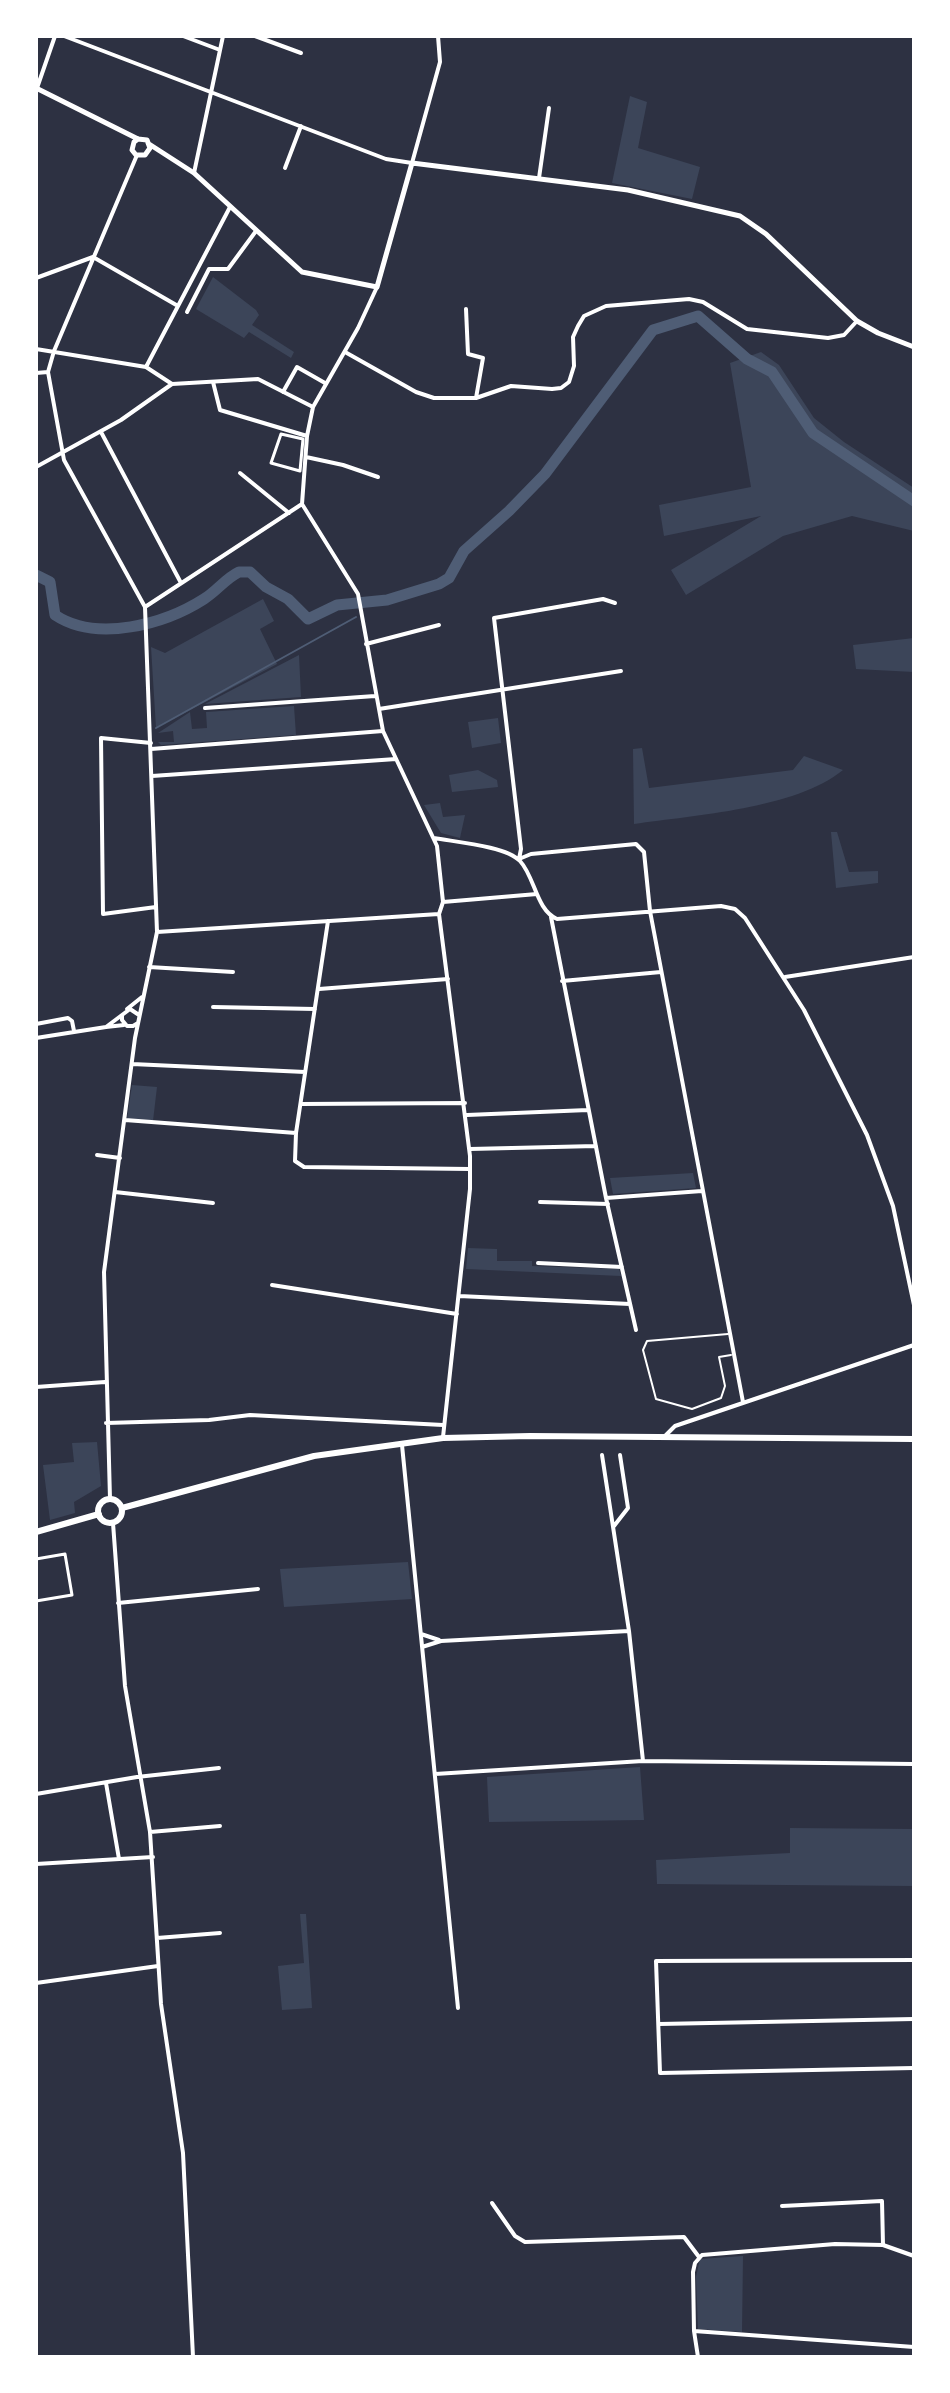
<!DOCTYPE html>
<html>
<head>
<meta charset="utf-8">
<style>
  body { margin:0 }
  #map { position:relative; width:950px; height:2393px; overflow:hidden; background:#2d3142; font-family:Raleway,sans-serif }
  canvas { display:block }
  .frame { position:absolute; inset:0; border:38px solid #fff; pointer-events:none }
</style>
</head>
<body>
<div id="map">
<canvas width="950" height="2393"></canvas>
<div class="frame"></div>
</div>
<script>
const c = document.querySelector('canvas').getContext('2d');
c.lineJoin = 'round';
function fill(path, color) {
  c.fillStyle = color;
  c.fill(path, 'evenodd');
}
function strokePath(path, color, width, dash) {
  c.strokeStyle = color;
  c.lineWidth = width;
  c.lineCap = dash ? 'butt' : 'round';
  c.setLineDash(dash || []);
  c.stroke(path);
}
fill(new Path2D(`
  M 630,96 L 647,102 L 638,148 L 700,167 L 692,199 L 612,183 Z
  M 213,277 L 256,310 L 259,315 L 252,325 L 294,352 L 291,358 L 249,332 L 244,338 L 196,309 Z
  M 761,352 L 779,365 L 814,418 L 844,442 L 914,488 L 914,531 L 852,516 L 783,536 L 686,595 L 671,570 L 761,516 L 664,536 L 659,505 L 751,487 L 730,363 Z
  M 263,599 L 274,621 L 260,629 L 277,664 L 156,728 L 151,647 L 165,653 Z
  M 914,638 L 914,672 L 856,669 L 853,645 Z
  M 299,655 L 301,697 L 205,704 Z
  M 294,706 L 296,735 L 161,745 L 158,742 L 174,742 L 173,731 L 158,733 L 190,712 L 192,729 L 207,728 L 206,712 Z
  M 498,718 L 501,743 L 472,748 L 468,722 Z
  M 642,748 L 649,788 L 793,770 L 804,756 L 843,770 C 795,809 695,815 634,824 L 633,749 Z
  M 478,770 L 497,780 L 498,787 L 452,792 L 449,775 Z
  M 440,803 L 443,817 L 465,815 L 460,838 L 441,833 L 424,805 Z
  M 831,832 L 837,832 L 849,872 L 878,871 L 878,883 L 836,888 Z
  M 132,1085 L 157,1087 L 153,1121 L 127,1119 Z
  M 693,1173 L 696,1188 L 613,1194 L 610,1178 Z
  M 468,1248 L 497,1249 L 497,1261 L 532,1261 L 532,1266 L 619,1269 L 621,1276 L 466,1269 Z
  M 97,1442 L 101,1486 L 74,1502 L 75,1513 L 50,1520 L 43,1465 L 74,1462 L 72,1443 Z
  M 408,1562 L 412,1599 L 284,1607 L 280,1569 Z
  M 640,1767 L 644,1820 L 489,1822 L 487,1777 Z
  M 790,1828 L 914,1829 L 914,1886 L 657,1884 L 656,1860 L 790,1853 Z
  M 300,1914 L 306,1914 L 312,2008 L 282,2010 L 278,1966 L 304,1963 Z
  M 743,2256 L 742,2332 L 698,2329 L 696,2277 L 700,2259 Z`), '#3c4559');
strokePath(new Path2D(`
  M 156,728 L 356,617`), '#4f5d75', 2);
strokePath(new Path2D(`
  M 36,575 L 50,582 L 55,615 C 97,643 165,624 204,599 C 217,591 226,578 239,572 L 250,572 L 266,587 L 288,599 L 308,619 L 337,605 L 387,600 L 439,584 L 449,578 L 464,551 L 509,511 L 545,474 L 653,330 L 698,316 L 747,359 L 772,372 L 813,433 L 914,501`), '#4f5d75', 11);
strokePath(new Path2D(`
  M 728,1334 L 647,1341 L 643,1350 L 656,1399 L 692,1409 L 721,1398 L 725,1386 L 719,1357 L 731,1355`), '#fff', 2);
strokePath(new Path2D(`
  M 281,434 L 303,439 L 300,471 L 271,463 Z
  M 36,1559 L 65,1554 L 72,1595 L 36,1601`), '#fff', 3);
strokePath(new Path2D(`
  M 64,36 L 386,159 L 412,163 L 440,62 L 438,36
  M 183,36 L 220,50
  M 255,36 L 301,53
  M 37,88 L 55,36
  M 137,155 L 54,351 L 48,372 L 64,460 L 145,607
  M 285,168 L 301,126
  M 194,173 L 223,36
  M 539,178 L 549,108
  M 36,278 L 93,257 L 178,306
  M 377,287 L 358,328 L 313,407 L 307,436 L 302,504 L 358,594 L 383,731 L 437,846 L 443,902 L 439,914 L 470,1156 L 470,1189 L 443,1437
  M 466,309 L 468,354 L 483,358 L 476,398
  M 187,312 L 209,269 L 228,269 L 256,231
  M 36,349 L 146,367 L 172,384 L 258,379 L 313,407
  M 345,352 L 416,392 L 434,398 L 476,398 L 511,386 L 552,389 L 561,388 L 569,382 L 574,366 L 573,337 L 578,326 L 584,316 L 606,306 L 689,299 L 703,302 L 747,329 L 828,338 L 844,335 L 857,321
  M 146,367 L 230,207
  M 36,373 L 48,372
  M 213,382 L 220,410 L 307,436
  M 283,392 L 297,367 L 325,383
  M 101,432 L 181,583
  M 306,457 L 343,465 L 378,477
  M 36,467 L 121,420 L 172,384
  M 240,473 L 289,513
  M 145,607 L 302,504
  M 366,644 L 439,625
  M 205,708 L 375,696
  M 379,709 L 621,671
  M 151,743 L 101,738 L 103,914 L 156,907
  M 151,749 L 383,731
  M 152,776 L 396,759
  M 434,838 C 455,842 506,846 520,861 C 535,877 536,910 557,919 L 721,906 L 735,909 L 745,918 L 804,1010 L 867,1135 L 893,1206 L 914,1305
  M 519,859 L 531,854 L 636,844 L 644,852 L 650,911 L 743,1402
  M 519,859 L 521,849 L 494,618 L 603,599 L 615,603
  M 443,902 L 537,894
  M 551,917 L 606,1198 L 636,1330
  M 328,921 L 296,1133 L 295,1161 L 304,1167 L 470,1169
  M 157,932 L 439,914
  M 149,967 L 233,972
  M 785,977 L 914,957
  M 562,981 L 661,972
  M 319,989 L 448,979
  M 213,1007 L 315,1009
  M 127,1009 L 142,997
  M 122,1015 L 106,1027 L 124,1025
  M 138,1023 L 133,1026 L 127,1026 L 122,1020 L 122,1015 L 130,1009 L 139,1015
  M 36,1024 L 68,1018 L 72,1021 L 74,1031
  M 36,1038 L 106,1027
  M 132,1064 L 305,1072
  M 301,1104 L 465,1103
  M 467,1115 L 588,1110
  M 125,1120 L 296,1133
  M 470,1149 L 596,1146
  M 97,1155 L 120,1158
  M 115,1192 L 213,1203
  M 606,1198 L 702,1191
  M 540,1202 L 608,1204
  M 538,1263 L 622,1267
  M 272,1285 L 457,1314
  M 459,1296 L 630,1304
  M 36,1387 L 105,1382
  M 106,1423 L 209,1420 L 250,1415 L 443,1425
  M 664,1437 L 675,1426 L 914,1345
  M 402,1445 L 458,2008
  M 602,1455 L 629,1631 L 643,1761
  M 110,1499 L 104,1272 L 135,1038 L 157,932 L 145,607
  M 113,1523 L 125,1686 L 150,1832 L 161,2004 L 183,2153 L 193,2357
  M 614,1526 L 628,1508 L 620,1455
  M 118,1603 L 258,1589
  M 421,1634 L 439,1640
  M 422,1647 L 441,1641 L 629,1631
  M 435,1774 L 643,1761 L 914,1764
  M 106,1783 L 119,1859
  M 36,1794 L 137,1777 L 219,1768
  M 150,1832 L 220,1826
  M 36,1864 L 153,1857
  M 157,1938 L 220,1933
  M 914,1960 L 656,1961 L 660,2073 L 914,2068
  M 36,1983 L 158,1966
  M 659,2024 L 914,2019
  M 492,2203 L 515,2236 L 525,2242 L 684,2237 L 699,2257
  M 782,2206 L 882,2201 L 883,2245
  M 694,2331 L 914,2347
  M 698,2357 L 694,2331 L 693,2272 L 695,2263 L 702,2255 L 835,2244 L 883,2245 L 914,2256`), '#fff', 4);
strokePath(new Path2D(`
  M 36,88 L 138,139 L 147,140 L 150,148 L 145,155 L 136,155 L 132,150 L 134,142 L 138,139
  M 149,144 L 194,173 L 302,272 L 377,287 L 412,163 L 628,190 L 740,216 L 766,234 L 857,321 L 878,333 L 914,347`), '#fff', 5);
strokePath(new Path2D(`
  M98 1511a12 12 0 1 1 24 0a12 12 0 1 1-24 0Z
  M 122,1508 L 314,1456 L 443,1438 L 530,1436 L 914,1439
  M 36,1532 L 99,1514`), '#fff', 6);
</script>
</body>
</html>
